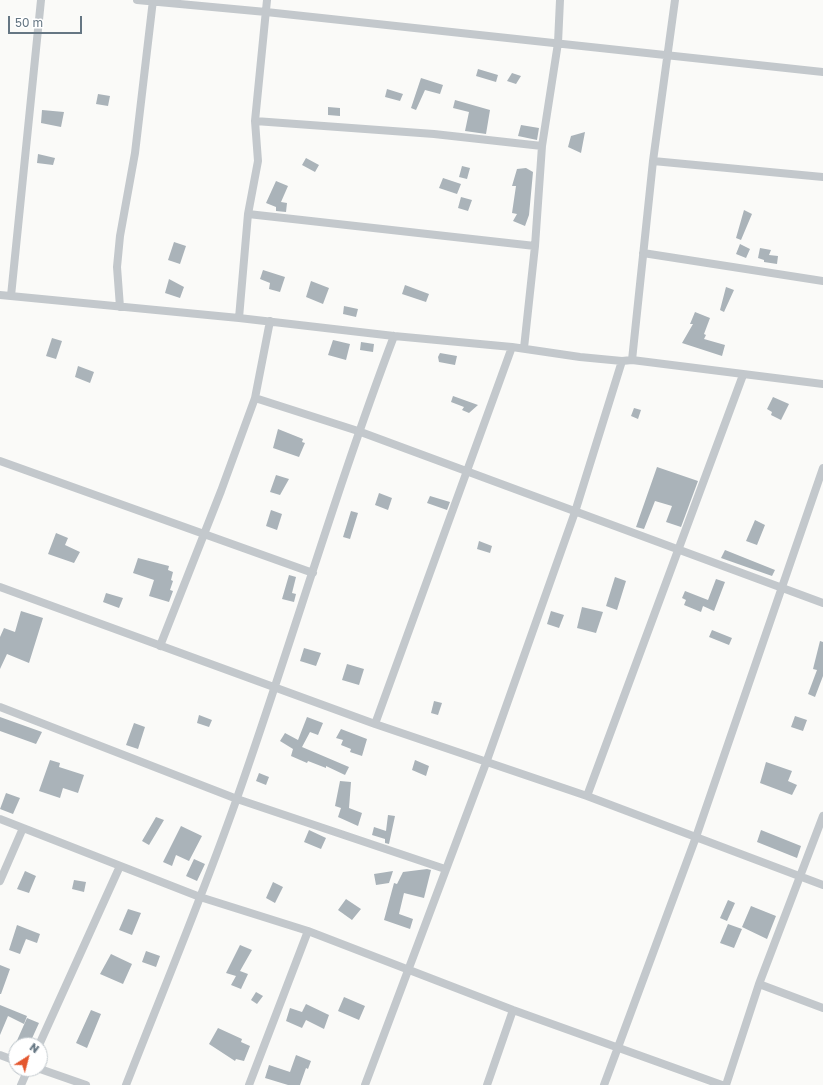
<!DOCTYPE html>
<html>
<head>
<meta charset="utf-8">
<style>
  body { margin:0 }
  #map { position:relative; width:823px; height:1085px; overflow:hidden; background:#fafaf8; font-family:"Golos Text",sans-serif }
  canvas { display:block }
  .north { position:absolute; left:8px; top:1037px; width:40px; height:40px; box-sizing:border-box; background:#fff; border:1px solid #c1c8cd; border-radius:50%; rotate:36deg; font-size:11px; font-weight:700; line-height:16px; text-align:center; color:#657683 }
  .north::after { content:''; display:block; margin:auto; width:14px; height:18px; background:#e4572e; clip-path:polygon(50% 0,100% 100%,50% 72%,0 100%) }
  .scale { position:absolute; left:8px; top:16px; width:74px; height:18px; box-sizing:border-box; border:2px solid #657683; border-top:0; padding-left:5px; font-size:12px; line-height:14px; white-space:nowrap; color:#657683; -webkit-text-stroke:3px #fff; paint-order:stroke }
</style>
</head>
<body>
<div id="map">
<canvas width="823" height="1085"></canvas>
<div class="north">N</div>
<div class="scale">50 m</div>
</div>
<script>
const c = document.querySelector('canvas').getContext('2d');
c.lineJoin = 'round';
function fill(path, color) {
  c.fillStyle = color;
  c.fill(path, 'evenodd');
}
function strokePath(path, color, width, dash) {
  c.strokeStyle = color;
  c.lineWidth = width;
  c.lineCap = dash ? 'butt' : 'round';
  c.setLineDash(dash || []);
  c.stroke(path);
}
fill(new Path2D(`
  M 478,69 L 498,75 L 496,82 L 476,76 Z
  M 512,73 L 521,76 L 516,84 L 507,81 Z
  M 421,78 L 443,85 L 440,94 L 425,90 L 416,110 L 411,108 Z
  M 387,89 L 403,94 L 400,101 L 385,97 Z
  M 98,94 L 110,96 L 108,106 L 96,104 Z
  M 455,100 L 490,110 L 486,134 L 465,131 L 469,112 L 453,108 Z
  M 328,107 L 340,108 L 340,116 L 328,115 Z
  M 42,110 L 64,112 L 61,127 L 41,123 Z
  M 521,125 L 539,128 L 537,140 L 518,136 Z
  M 585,132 L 581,153 L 568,147 L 571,136 Z
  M 38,154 L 55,158 L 53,165 L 37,163 Z
  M 306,158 L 319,165 L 315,172 L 302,165 Z
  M 462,166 L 470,168 L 467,179 L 459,177 Z
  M 526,168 L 533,172 L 529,215 L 525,226 L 513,221 L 517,214 L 512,213 L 516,186 L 512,186 L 517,169 Z
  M 443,178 L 461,184 L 457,194 L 439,188 Z
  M 276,181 L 288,186 L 281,202 L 287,203 L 286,212 L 276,211 L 276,207 L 266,203 Z
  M 461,197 L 472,200 L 468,211 L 458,208 Z
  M 744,210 L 752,214 L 741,240 L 736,238 Z
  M 174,242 L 186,246 L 180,264 L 168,260 Z
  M 740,244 L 750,249 L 746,258 L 736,254 Z
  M 760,248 L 771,250 L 769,255 L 778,256 L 777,264 L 764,262 L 764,260 L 758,258 Z
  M 263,270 L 285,277 L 280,292 L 269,289 L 270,283 L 260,279 Z
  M 169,279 L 184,287 L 180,298 L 165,293 Z
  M 311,281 L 329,288 L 323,304 L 306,297 Z
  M 405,285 L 429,294 L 426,302 L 402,294 Z
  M 726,287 L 734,290 L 724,312 L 720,310 Z
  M 344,306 L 358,309 L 356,317 L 343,314 Z
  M 695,312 L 710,318 L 704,334 L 706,335 L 704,339 L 725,345 L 722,356 L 682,343 L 693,324 L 690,324 Z
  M 52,338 L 62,341 L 56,359 L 46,356 Z
  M 333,340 L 350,344 L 346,360 L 328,355 Z
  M 361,342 L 374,344 L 373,352 L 360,350 Z
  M 440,353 L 457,356 L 455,365 L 439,362 L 438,357 Z
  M 78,366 L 94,372 L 90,383 L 75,377 Z
  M 453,396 L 478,405 L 469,413 L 462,410 L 464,407 L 451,402 Z
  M 773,397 L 789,404 L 781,420 L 771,415 L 772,412 L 767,409 Z
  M 634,408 L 641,410 L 638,419 L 631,416 Z
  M 278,429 L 303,439 L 302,442 L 305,443 L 299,457 L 273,448 Z
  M 657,467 L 698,481 L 681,527 L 666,522 L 672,506 L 655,501 L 644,529 L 636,527 Z
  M 276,475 L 289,479 L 280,495 L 270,492 Z
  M 379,493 L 392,498 L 388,510 L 375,505 Z
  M 430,496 L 450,502 L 447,510 L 427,503 Z
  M 271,510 L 282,514 L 277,530 L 266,526 Z
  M 351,511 L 358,513 L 350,539 L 343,537 Z
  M 755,520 L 765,525 L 757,545 L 746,541 Z
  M 56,533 L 68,538 L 65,545 L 80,552 L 74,563 L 48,554 Z
  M 479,541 L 492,546 L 490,553 L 477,549 Z
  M 725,550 L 775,570 L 772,576 L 721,558 Z
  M 138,558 L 169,566 L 168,570 L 173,572 L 171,580 L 173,581 L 170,590 L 173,591 L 169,602 L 149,596 L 154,580 L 133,573 Z
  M 289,575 L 296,577 L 292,593 L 296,594 L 294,602 L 282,599 Z
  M 615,577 L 626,581 L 617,610 L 606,606 Z
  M 716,579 L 725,582 L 714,611 L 703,606 L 701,612 L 684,605 L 686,600 L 682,598 L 685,591 L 708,600 Z
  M 106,593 L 123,598 L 119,608 L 103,602 Z
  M 582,607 L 603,612 L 596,633 L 577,628 Z
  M 21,611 L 43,618 L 29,663 L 7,654 L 0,669 L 0,637 L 4,628 L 15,632 Z
  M 551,611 L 564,615 L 559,628 L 547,624 Z
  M 712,630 L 732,638 L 729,645 L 709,637 Z
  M 820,641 L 823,642 L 823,676 L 815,697 L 808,694 L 817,670 L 813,669 Z
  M 304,648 L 321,653 L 316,666 L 300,661 Z
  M 347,664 L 364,669 L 359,685 L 342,680 Z
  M 434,701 L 442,703 L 438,715 L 431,713 Z
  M 199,715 L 212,720 L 209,727 L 197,723 Z
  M 795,716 L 807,720 L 803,731 L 791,727 Z
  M 0,717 L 42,732 L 36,744 L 0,731 Z
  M 307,717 L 323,723 L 318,735 L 310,732 L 302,747 L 349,767 L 345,775 L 326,766 L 326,768 L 308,761 L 307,763 L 291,756 L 293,749 L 280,741 L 285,733 L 298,740 Z
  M 134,723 L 145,727 L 138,749 L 126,745 Z
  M 341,729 L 367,739 L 362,756 L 350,752 L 351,749 L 341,745 L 343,740 L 336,738 Z
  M 50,760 L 60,763 L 59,767 L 84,775 L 78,793 L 63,788 L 60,798 L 39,791 Z
  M 415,760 L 429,766 L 426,776 L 412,770 Z
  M 766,762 L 792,771 L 788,781 L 797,785 L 792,795 L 760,783 Z
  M 259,773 L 269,777 L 266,785 L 256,781 Z
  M 340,781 L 351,782 L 349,808 L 362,813 L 358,826 L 338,817 L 341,808 L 335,806 Z
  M 6,793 L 20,798 L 13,814 L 0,809 Z
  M 388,815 L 395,816 L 389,844 L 385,843 L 385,839 L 372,835 L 374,827 L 386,831 Z
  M 156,817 L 164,820 L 149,845 L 142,841 Z
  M 181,826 L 202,836 L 189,861 L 176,855 L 172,866 L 163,862 Z
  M 309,830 L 326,838 L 321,849 L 304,842 Z
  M 761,830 L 801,846 L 797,858 L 757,842 Z
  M 194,859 L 205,864 L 197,881 L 186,876 Z
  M 427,869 L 431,870 L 424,898 L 404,893 L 399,914 L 413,919 L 410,929 L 384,920 L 394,883 L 397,884 L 403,872 Z
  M 25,871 L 36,876 L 29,893 L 17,889 Z
  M 393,871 L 389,883 L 376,885 L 374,874 Z
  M 74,880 L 86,882 L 84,892 L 72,889 Z
  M 273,882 L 283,887 L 275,903 L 266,898 Z
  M 346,899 L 361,909 L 352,920 L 338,910 Z
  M 728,900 L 735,903 L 727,921 L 720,918 Z
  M 751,906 L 776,916 L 767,939 L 742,927 Z
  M 128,909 L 141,913 L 132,935 L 119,930 Z
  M 728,924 L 742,929 L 734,948 L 720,943 Z
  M 17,925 L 40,934 L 37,943 L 26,939 L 20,954 L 9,950 Z
  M 240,945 L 252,950 L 240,971 L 248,974 L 241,989 L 231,985 L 236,976 L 226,973 Z
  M 146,951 L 160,956 L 156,967 L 142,962 Z
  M 111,954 L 132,964 L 123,984 L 100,974 Z
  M 0,965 L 10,969 L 1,994 L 0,994 Z
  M 256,992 L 263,996 L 257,1004 L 251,1000 Z
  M 344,997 L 365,1006 L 359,1020 L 338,1011 Z
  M 306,1004 L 329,1015 L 324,1029 L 306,1020 L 302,1028 L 286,1021 L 290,1008 L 302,1012 Z
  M 0,1005 L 27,1016 L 24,1024 L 8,1016 L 0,1035 Z
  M 91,1010 L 101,1014 L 87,1048 L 76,1043 Z
  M 27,1018 L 39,1023 L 29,1045 L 15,1045 Z
  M 218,1028 L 242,1039 L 241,1042 L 250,1046 L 244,1061 L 236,1059 L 235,1061 L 209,1044 Z
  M 296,1055 L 311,1061 L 308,1069 L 306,1068 L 300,1085 L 288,1085 L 265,1078 L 269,1065 L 290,1072 Z`), '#aab3b9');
strokePath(new Path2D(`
  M 137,0 L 266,12 L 823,72
  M 255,121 L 434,134 L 542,146
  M 653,161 L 823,177
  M 248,214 L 535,246
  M 643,253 L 823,281
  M 0,295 L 239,318 L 394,336 L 512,347 L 580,357 L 622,361 L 632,360 L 823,384
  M 11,296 L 41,0
  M 120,307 L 117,267 L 120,236 L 135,153 L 153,0
  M 239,318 L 248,214 L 258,161 L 255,121 L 267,0
  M 270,321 L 255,398 L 358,431 L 823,603
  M 524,348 L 535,246 L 542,146 L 558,43 L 560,0
  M 632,360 L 653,161 L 675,0
  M 0,461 L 313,573
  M 0,587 L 375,724 L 587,796 L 823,885
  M 160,646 L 221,491 L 255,398
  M 0,707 L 237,799 L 445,869
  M 375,724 L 512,347
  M 587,796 L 743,375
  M 0,819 L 200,897 L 308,931 L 513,1010 L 722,1085
  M 0,881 L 23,828
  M 759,984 L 823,1008
  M 39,1045 L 120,866
  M 0,1055 L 16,1061
  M 40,1069 L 86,1085
  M 21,1085 L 28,1069
  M 126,1085 C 163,990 203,895 237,798 C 291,645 336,489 394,336
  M 249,1085 L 308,931
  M 365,1085 L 486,763 L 575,512 L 622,361
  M 487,1085 L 513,1010
  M 604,1085 L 696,837 L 823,468
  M 726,1085 L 759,984 L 823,816`), '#c3c8cc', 8);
</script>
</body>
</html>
